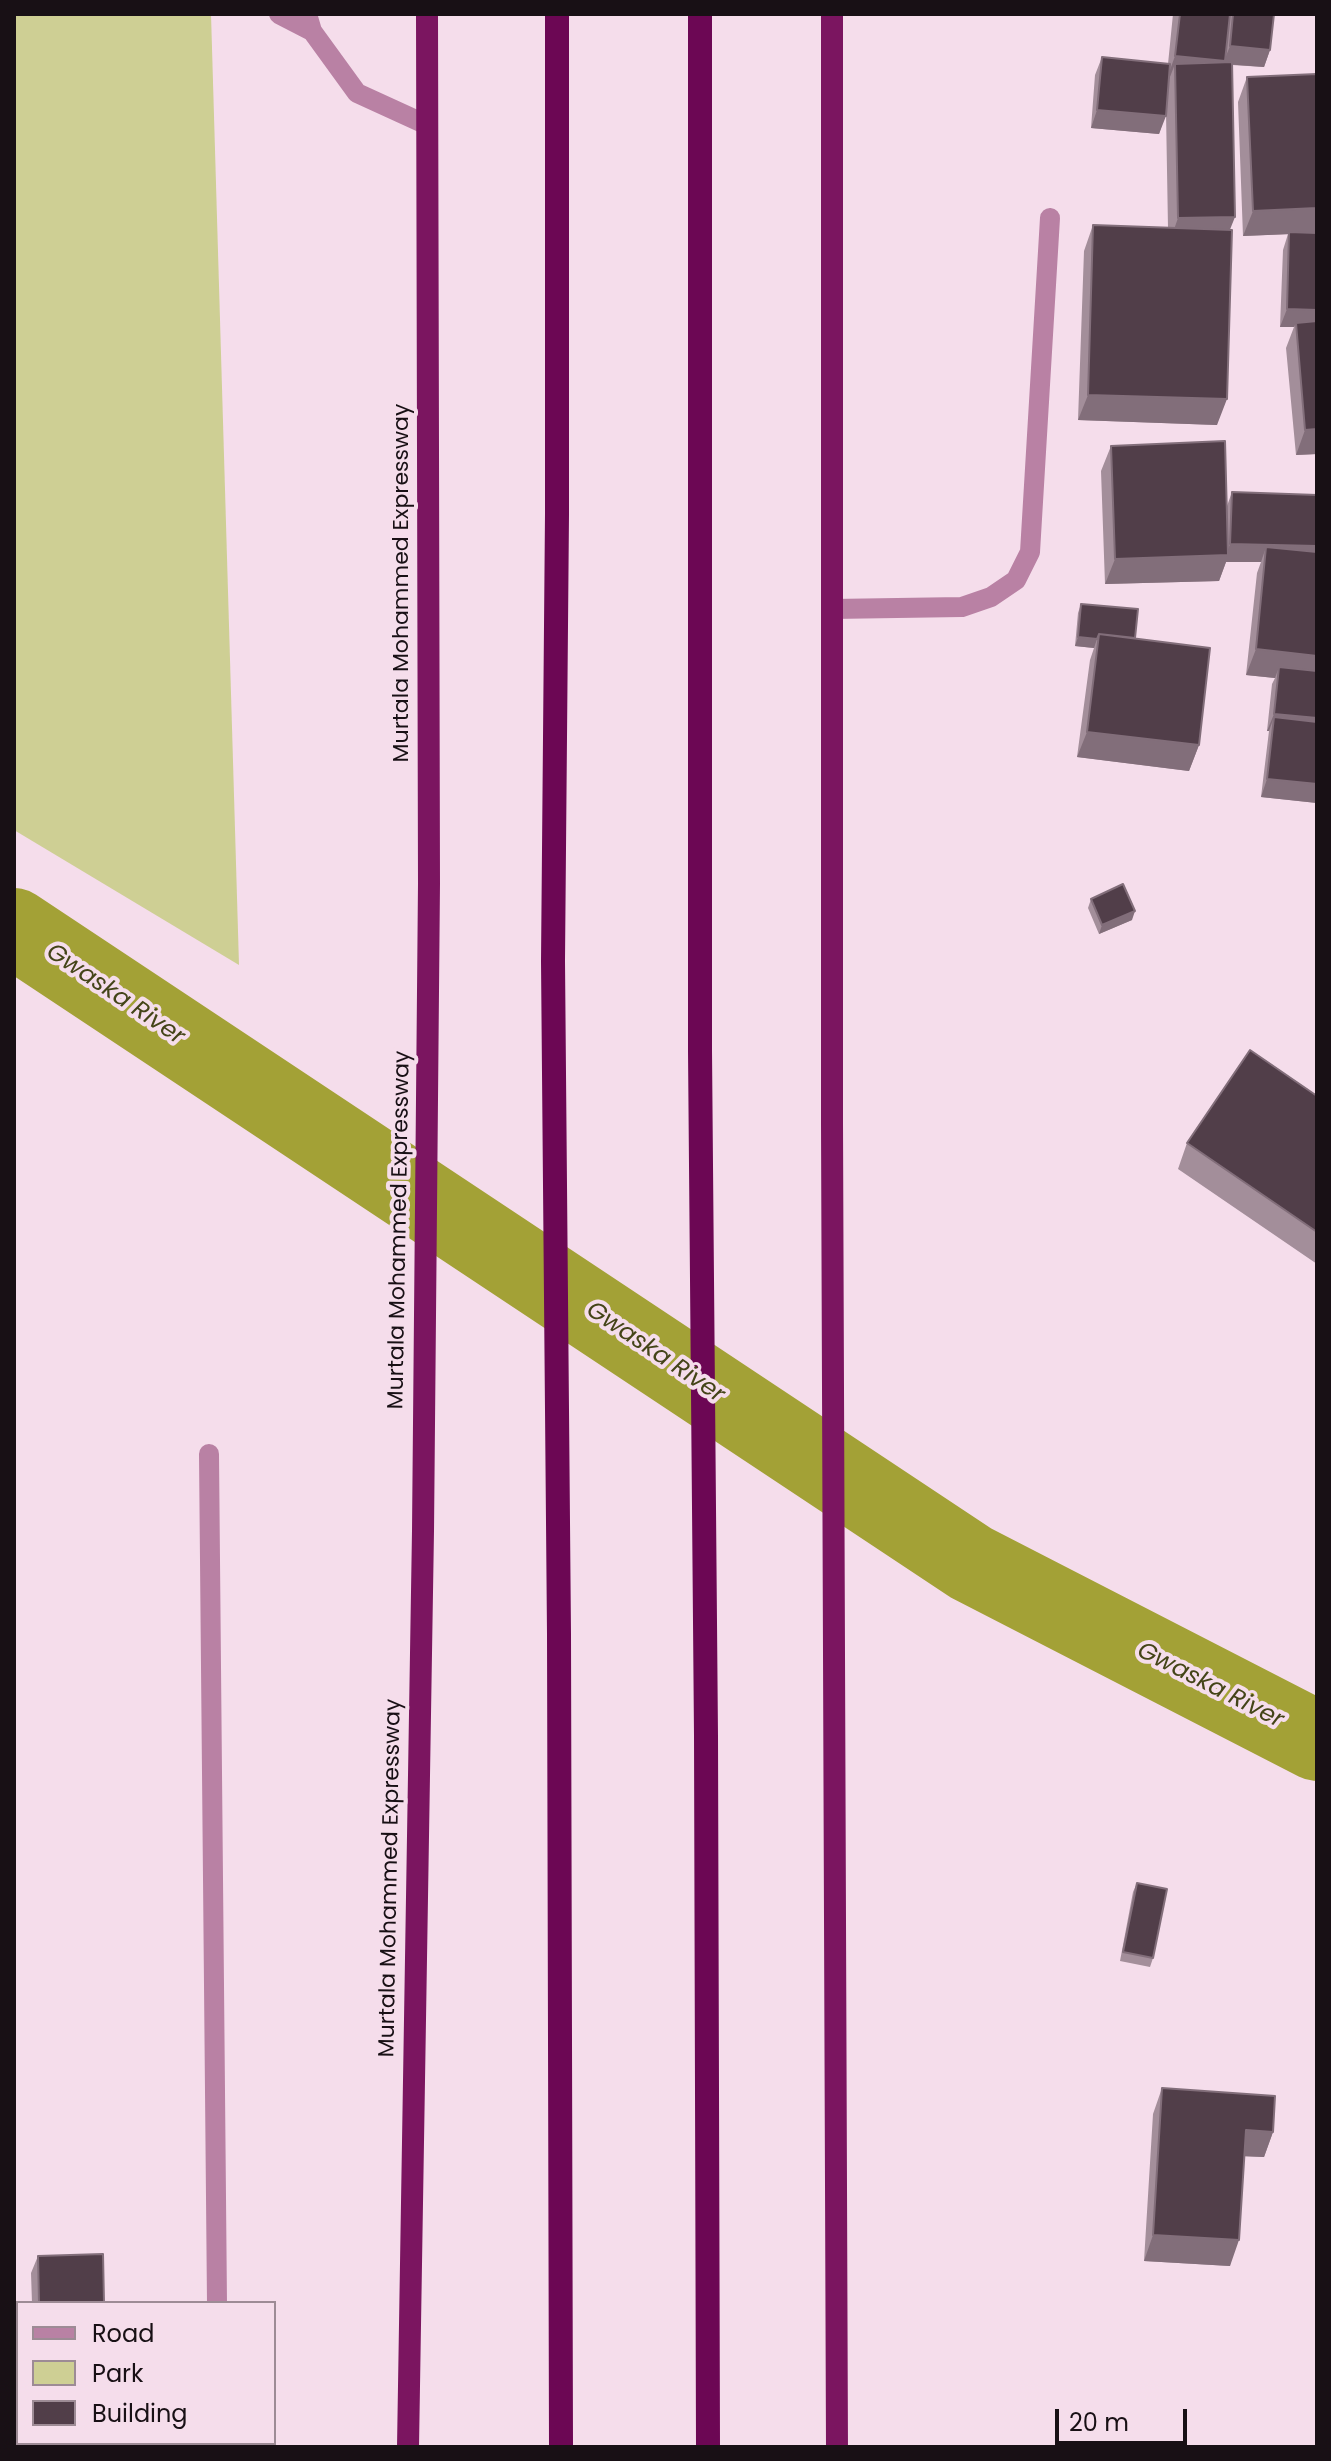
<!DOCTYPE html>
<html>
<head>
<meta charset="utf-8">
<style>
  body { margin:0 }
  #map { position:relative; width:1331px; height:2461px; overflow:hidden; background:#f5ddeb; font-family:Poppins,sans-serif }
  canvas { display:block }
  .frame { position:absolute; inset:0; border:16px solid #181015; pointer-events:none }
  .legend { position:absolute; left:16px; top:2301px; width:260px; height:144px; box-sizing:border-box; background:#f5ddeb; border:2px solid #9d8b95; margin:0; padding:10px 14px; list-style:none; font-size:24px; color:#181015 }
  .legend li { display:flex; align-items:center; gap:16px; height:40px }
  .legend b { width:40px; border:2px solid #9d8b95 }
  .scale { position:absolute; left:1055px; top:2409px; width:132px; height:36px; box-sizing:border-box; border:4px solid #181015; border-top:0; padding-left:10px; font-size:24px; line-height:28px; white-space:nowrap; color:#181015; -webkit-text-stroke:6px #f5ddeb; paint-order:stroke }
</style>
</head>
<body>
<div id="map">
<canvas width="1331" height="2461"></canvas>
<div class="frame"></div>
<ul class="legend">
<li><b style="height:10px;background:#b981a4"></b>Road</li>
<li><b style="height:22px;background:#cecf94"></b>Park</li>
<li><b style="height:22px;background:#513e49"></b>Building</li>
</ul>
<div class="scale">20 m</div>
</div>
<script>
const c = document.querySelector('canvas').getContext('2d');
c.lineJoin = 'round';
function fill(path, color) {
  c.fillStyle = color;
  c.fill(path, 'evenodd');
}
function strokePath(path, color, width, dash) {
  c.strokeStyle = color;
  c.lineWidth = width;
  c.lineCap = dash ? 'butt' : 'round';
  c.setLineDash(dash || []);
  c.stroke(path);
}
function write(font, color, halo, rows, align = 'center') {
  c.font = font + ' Poppins,sans-serif';
  c.lineWidth = 8;
  c.setLineDash([]);
  c.textBaseline = 'middle';
  c.strokeStyle = halo;
  c.fillStyle = color;
  for (const [text, x, y, turn = 0] of rows) {
    c.save();
    c.translate(x, y);
    c.rotate((+turn || 0) * Math.PI / 180);
    c.textAlign = isNaN(turn) ? turn : align;
    if (halo) c.strokeText(text, 0, 0);
    c.fillText(text, 0, 0);
    c.restore();
  }
}
fill(new Path2D(`
  M 14,14 L 211,14 L 239,965 L 14,830 Z`), '#cecf94');
strokePath(new Path2D(`
  M 14,928 L 971,1563 L 1317,1741`), '#a3a136', 80);
strokePath(new Path2D(`
  M 279,14 L 312,31
  M 307,14 L 312,31 L 357,93 L 427,125`), '#b981a4', 20);
strokePath(new Path2D(`
  M 832,609 L 962,607 L 991,597 L 1016,580 L 1030,552 L 1050,218
  M 209,1454 L 217,2303
  M 218,2443 L 218,2447`), '#b981a4', 20);
strokePath(new Path2D(`
  M 832,14 L 832,1123 L 837,2447
  M 408,2447 L 423,1531 L 429,883 L 427,14`), '#7b1560', 22);
strokePath(new Path2D(`
  M 557,14 L 557,514 L 553,961 L 559,1634 L 561,2447
  M 700,14 L 700,1051 L 706,1735 L 708,2447`), '#6c0754', 24);
fill(new Path2D(`
  M 1173,14 L 1274,14 L 1270,50 L 1264,67 L 1232,65 L 1230,230 L 1217,425 L 1078,420 L 1084,251 L 1093,225 L 1168,228 L 1166,112 L 1159,134 L 1091,128 L 1095,75 L 1102,57 L 1168,64 Z
  M 1317,74 L 1317,454 L 1296,455 L 1286,348 L 1294,327 L 1280,327 L 1283,250 L 1288,234 L 1243,236 L 1238,102 L 1247,77 Z
  M 1111,446 L 1227,506 L 1232,492 L 1317,495 L 1317,803 L 1261,797 L 1269,731 L 1267,731 L 1272,684 L 1275,678 L 1246,675 L 1257,573 L 1261,562 L 1226,562 L 1219,581 L 1105,584 L 1101,471 Z
  M 1081,604 L 1135,638 L 1199,745 L 1189,771 L 1077,757 L 1090,660 L 1094,648 L 1075,646 L 1078,613 Z
  M 1091,899 L 1132,920 L 1099,934 L 1088,908 Z
  M 1317,1096 L 1317,1264 L 1178,1169 L 1187,1143 Z
  M 1137,1883 L 1153,1958 L 1150,1967 L 1120,1961 L 1133,1892 Z
  M 1162,2088 L 1273,2132 L 1264,2157 L 1244,2156 L 1230,2266 L 1144,2261 L 1153,2114 Z
  M 38,2256 L 104,2303 L 32,2303 L 31,2273 Z`), '#a38e9a');
fill(new Path2D(`
  M 1230,46 L 1270,50 L 1264,67 L 1224,64 L 1175,64 L 1168,82 L 1166,81 L 1175,56 L 1224,61 Z
  M 1097,110 L 1166,116 L 1159,134 L 1091,128 Z
  M 1317,208 L 1317,233 L 1243,236 L 1253,211 Z
  M 1235,217 L 1225,242 L 1169,244 L 1178,218 Z
  M 1287,309 L 1317,310 L 1317,327 L 1296,323 L 1294,327 L 1280,327 Z
  M 1088,395 L 1227,399 L 1217,425 L 1078,420 Z
  M 1317,429 L 1317,454 L 1296,455 L 1305,430 Z
  M 1230,544 L 1317,546 L 1317,564 L 1266,547 L 1261,562 L 1226,562 L 1219,581 L 1105,584 L 1115,559 L 1226,555 Z
  M 1078,637 L 1097,639 L 1094,648 L 1075,646 Z
  M 1256,649 L 1317,656 L 1317,682 L 1279,667 L 1275,678 L 1246,675 Z
  M 1274,714 L 1317,718 L 1317,737 L 1274,717 L 1269,731 L 1267,731 Z
  M 1087,732 L 1199,745 L 1189,771 L 1077,757 Z
  M 1267,779 L 1317,784 L 1317,803 L 1261,797 Z
  M 1135,911 L 1132,920 L 1099,934 L 1102,925 Z
  M 1246,2130 L 1273,2132 L 1264,2157 L 1237,2156 Z
  M 1153,2235 L 1239,2240 L 1230,2266 L 1144,2261 Z`), '#826e7a');
const building = new Path2D(`
  M 1180,14 L 1230,14 L 1225,61 L 1175,56 Z
  M 1233,14 L 1274,14 L 1270,50 L 1230,46 Z
  M 1102,57 L 1170,64 L 1166,116 L 1097,110 Z
  M 1232,62 L 1235,217 L 1178,218 L 1175,64 Z
  M 1317,74 L 1317,208 L 1253,211 L 1247,77 Z
  M 1093,225 L 1232,230 L 1227,399 L 1088,395 Z
  M 1289,232 L 1317,233 L 1317,310 L 1287,309 Z
  M 1317,321 L 1317,429 L 1305,430 L 1296,323 Z
  M 1225,441 L 1228,555 L 1115,559 L 1111,446 Z
  M 1232,492 L 1317,495 L 1317,546 L 1230,544 Z
  M 1266,547 L 1317,552 L 1317,656 L 1256,649 Z
  M 1081,604 L 1138,609 L 1135,638 L 1099,634 L 1097,639 L 1078,637 Z
  M 1099,634 L 1210,648 L 1199,745 L 1087,732 Z
  M 1279,667 L 1317,671 L 1317,718 L 1274,714 Z
  M 1274,717 L 1317,722 L 1317,784 L 1267,779 Z
  M 1123,884 L 1135,911 L 1102,925 L 1091,899 Z
  M 1250,1050 L 1317,1096 L 1317,1232 L 1187,1143 Z
  M 1137,1883 L 1167,1889 L 1153,1958 L 1123,1952 Z
  M 1162,2088 L 1275,2096 L 1273,2132 L 1246,2130 L 1239,2240 L 1153,2235 Z
  M 103,2254 L 104,2303 L 39,2303 L 38,2256 Z`);
fill(building, '#513e49');
strokePath(building, '#826e7a', 2);
write('22px', '#181015', '#f5ddeb', [
  ["Murtala Mohammed Expressway",402,583,-90],
  ["Murtala Mohammed Expressway",400,1230,-89],
  ["Murtala Mohammed Expressway",391,1878,-89]
]);
write('italic 24px', '#444418', '#f5ddeb', [
  ["Gwaska River",115,995,34],
  ["Gwaska River",655,1353,34],
  ["Gwaska River",1210,1686,27]
]);
</script>
</body>
</html>
